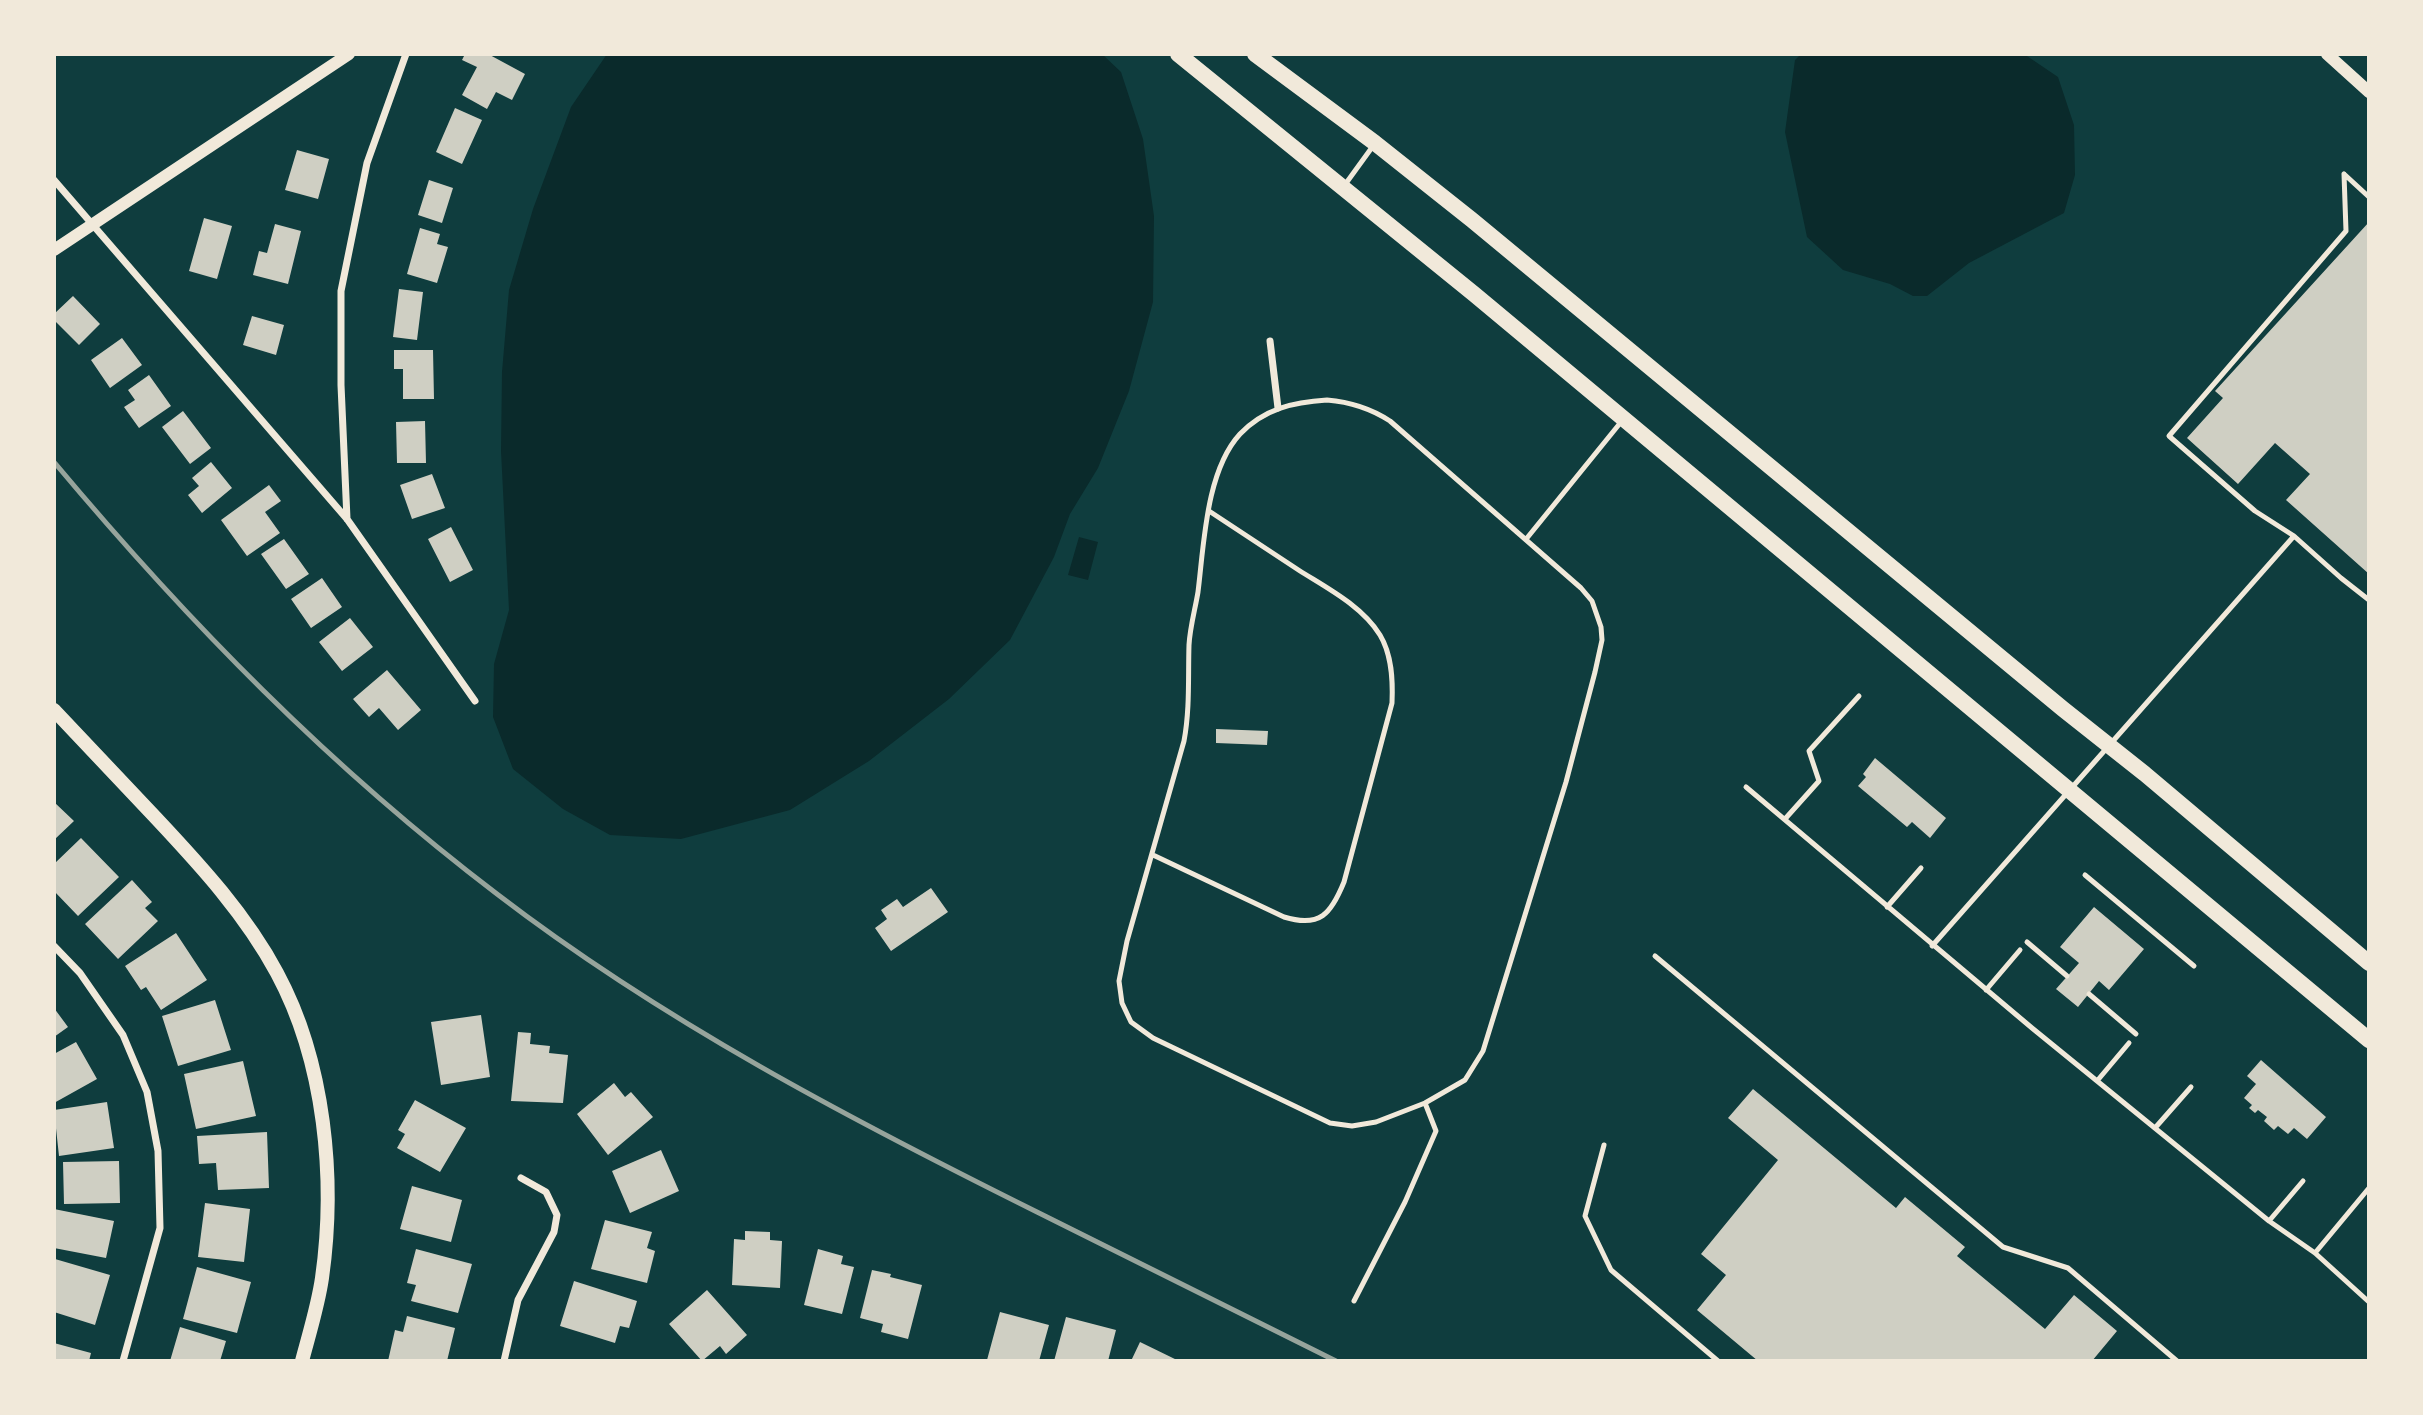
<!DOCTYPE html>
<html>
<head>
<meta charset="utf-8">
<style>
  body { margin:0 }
  #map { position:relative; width:2423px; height:1415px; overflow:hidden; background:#0f3d3e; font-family:Helvetica,sans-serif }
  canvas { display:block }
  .frame { position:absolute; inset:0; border:56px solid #f1e9da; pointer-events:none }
</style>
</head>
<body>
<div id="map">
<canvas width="2423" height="1415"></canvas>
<div class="frame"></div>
</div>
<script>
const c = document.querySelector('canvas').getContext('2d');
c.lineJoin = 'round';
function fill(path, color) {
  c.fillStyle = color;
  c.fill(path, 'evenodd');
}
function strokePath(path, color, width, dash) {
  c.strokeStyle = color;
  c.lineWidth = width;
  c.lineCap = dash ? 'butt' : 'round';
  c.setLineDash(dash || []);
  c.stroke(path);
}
fill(new Path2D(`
  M 607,54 L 1102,54 L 1121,72 L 1143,139 L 1154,216 L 1153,302 L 1129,391 L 1098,468 L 1070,514 L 1054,557 L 1010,640 L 949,699 L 869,761 L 790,810 L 681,839 L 610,835 L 563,809 L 513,769 L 493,717 L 494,664 L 509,610 L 501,451 L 502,372 L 509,290 L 533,209 L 571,107 Z
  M 1801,54 L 2024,54 L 2058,77 L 2074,125 L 2075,175 L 2064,213 L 1969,263 L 1927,296 L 1913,296 L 1890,284 L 1843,270 L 1807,237 L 1785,132 L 1795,60 Z
  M 1079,537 L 1098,542 L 1088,580 L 1068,575 Z`), '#0a2a2b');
fill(new Path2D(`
  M 465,54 L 488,54 L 525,74 L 512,100 L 496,92 L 487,109 L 462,95 L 477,67 L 462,60 Z
  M 455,108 L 482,120 L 462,164 L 436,152 Z
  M 297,150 L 329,159 L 318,199 L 285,190 Z
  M 429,180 L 453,188 L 442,223 L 418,215 Z
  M 204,218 L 232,226 L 217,279 L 189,271 Z
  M 2369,222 L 2369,574 L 2286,500 L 2310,474 L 2275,443 L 2238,484 L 2187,438 L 2223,398 L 2215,391 Z
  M 275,224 L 301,231 L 288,284 L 253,275 L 259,251 L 267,253 Z
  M 420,228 L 440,234 L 437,244 L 448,247 L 437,283 L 407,274 Z
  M 399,289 L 423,292 L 417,340 L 393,337 Z
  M 73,296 L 100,324 L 79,345 L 54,320 L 54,314 Z
  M 252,316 L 284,325 L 276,355 L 243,345 Z
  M 122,338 L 142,365 L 110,388 L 91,360 Z
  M 394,350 L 433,350 L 434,399 L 403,399 L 403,369 L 394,369 Z
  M 149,375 L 171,406 L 139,428 L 124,407 L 135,400 L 128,390 Z
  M 183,411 L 211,448 L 190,464 L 162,427 Z
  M 425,421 L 426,463 L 397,463 L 396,422 Z
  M 211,462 L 232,488 L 202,513 L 188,495 L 199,486 L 192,478 Z
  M 432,474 L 445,508 L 412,519 L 400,485 Z
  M 269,485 L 281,501 L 265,512 L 280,533 L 247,556 L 221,520 Z
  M 451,527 L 473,570 L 450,582 L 428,539 Z
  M 284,539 L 309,574 L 286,589 L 261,554 Z
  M 322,578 L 342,607 L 311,628 L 291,599 Z
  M 350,618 L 373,647 L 342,671 L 319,642 Z
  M 387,670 L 421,710 L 398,730 L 379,708 L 369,717 L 353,699 Z
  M 1216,729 L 1268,731 L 1267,745 L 1216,743 Z
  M 1875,758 L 1946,818 L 1930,838 L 1912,822 L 1907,827 L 1858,786 L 1866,777 L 1863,774 Z
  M 54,802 L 74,821 L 54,840 Z
  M 81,838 L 119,877 L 78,916 L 54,891 L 54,864 Z
  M 132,880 L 152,902 L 145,908 L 158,921 L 118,959 L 85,924 Z
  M 931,888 L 948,912 L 891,951 L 875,928 L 887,919 L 881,910 L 897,899 L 903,907 Z
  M 2094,907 L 2144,949 L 2109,990 L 2099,981 L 2078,1007 L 2056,989 L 2079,963 L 2060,947 Z
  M 176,933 L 207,980 L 161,1010 L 146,987 L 141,990 L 125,966 Z
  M 215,1000 L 231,1050 L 178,1066 L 162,1016 Z
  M 54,1008 L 68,1027 L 54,1037 Z
  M 481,1015 L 490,1077 L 441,1085 L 431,1022 Z
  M 518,1032 L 531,1033 L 530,1044 L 550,1046 L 549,1053 L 568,1055 L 563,1103 L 511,1101 Z
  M 76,1042 L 97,1079 L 54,1103 L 54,1054 Z
  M 2261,1060 L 2326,1117 L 2307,1139 L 2294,1128 L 2288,1134 L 2278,1126 L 2274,1130 L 2264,1121 L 2267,1117 L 2258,1110 L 2255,1113 L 2249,1108 L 2252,1105 L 2244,1098 L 2256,1084 L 2247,1076 Z
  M 243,1061 L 256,1116 L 196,1129 L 184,1074 Z
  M 614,1083 L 625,1097 L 631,1092 L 653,1117 L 608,1155 L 577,1114 Z
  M 1753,1089 L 1896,1208 L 1905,1197 L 1965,1247 L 1957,1256 L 2045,1329 L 2074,1295 L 2117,1331 L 2092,1361 L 1758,1361 L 1697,1310 L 1726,1275 L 1701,1254 L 1778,1160 L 1728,1118 Z
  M 415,1100 L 466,1128 L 440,1172 L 397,1148 L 405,1134 L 398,1130 Z
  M 107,1102 L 114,1148 L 59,1156 L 54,1110 Z
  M 267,1132 L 269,1188 L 218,1190 L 216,1163 L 199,1164 L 197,1136 Z
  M 661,1150 L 679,1191 L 630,1213 L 612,1171 Z
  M 119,1161 L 120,1203 L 64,1204 L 63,1162 Z
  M 412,1186 L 462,1200 L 451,1242 L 400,1229 Z
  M 205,1203 L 250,1209 L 244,1262 L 198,1257 Z
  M 54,1209 L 114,1221 L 106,1258 L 54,1248 Z
  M 605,1220 L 652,1232 L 647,1248 L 655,1251 L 647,1283 L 591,1269 Z
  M 745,1231 L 770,1232 L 770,1240 L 782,1241 L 780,1288 L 732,1285 L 734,1239 L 745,1240 Z
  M 416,1249 L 472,1264 L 458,1313 L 411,1301 L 416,1285 L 407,1283 Z
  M 818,1249 L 843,1256 L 841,1264 L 854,1267 L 842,1314 L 804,1305 Z
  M 55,1259 L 110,1275 L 95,1325 L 54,1312 Z
  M 197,1267 L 251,1282 L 237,1333 L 183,1319 Z
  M 872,1270 L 891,1274 L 890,1277 L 922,1285 L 908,1339 L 881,1332 L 883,1324 L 860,1318 Z
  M 574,1281 L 637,1301 L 629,1328 L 620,1326 L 615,1343 L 560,1326 Z
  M 707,1290 L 747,1335 L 726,1354 L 720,1346 L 702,1361 L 669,1324 Z
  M 1000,1312 L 1049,1325 L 1039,1361 L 987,1360 Z
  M 407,1316 L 455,1328 L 447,1361 L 388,1361 L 395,1330 L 403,1332 Z
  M 1066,1317 L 1116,1330 L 1108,1361 L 1054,1361 Z
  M 180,1327 L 226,1341 L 220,1361 L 170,1361 Z
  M 1140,1342 L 1179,1361 L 1131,1361 Z
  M 54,1343 L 91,1353 L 89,1361 L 54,1361 Z`), '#cfcfc3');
strokePath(new Path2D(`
  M 2344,174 L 2346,231 L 2169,436 L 2255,511 L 2294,536 L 2341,578 L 2369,600
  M 2344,174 L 2369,197
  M 1344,186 L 1373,146
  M 1327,400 C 1351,402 1370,408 1390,421 L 1581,588 L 1592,601 L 1601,627 L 1602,640 L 1595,672 L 1566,782 L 1483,1051 L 1465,1080 L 1425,1103 L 1376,1122 L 1352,1126 L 1330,1123 L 1153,1038 L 1131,1022 L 1122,1003 L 1119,981 L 1127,941 L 1184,741 C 1190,709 1188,677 1189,645 C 1190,627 1195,610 1198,592 C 1204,544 1206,471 1240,434 C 1264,409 1293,402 1327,400 Z
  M 1527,538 L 1621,422
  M 1746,787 L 2032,1028 L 2269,1221 L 2315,1253 L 2369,1302
  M 1785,819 L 1819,781 L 1809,751 L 1859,696
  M 1153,855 L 1284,917 C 1320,928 1331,914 1344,882 L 1392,703 C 1393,680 1392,655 1380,635 C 1362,606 1327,588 1300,571 C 1270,551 1239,531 1209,511
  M 2085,875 L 2194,966
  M 1887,907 L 1921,868
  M 2027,942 L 2067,976
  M 1932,946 L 2294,536
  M 1655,956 L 2003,1247 L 2068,1268 L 2177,1361
  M 1986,990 L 2020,950
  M 2089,994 L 2136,1034
  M 2097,1081 L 2129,1043
  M 2155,1128 L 2191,1087
  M 1604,1145 L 1585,1216 L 1611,1270 L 1718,1361
  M 2269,1221 L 2303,1181
  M 2315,1253 L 2369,1188
  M 1354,1301 L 1405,1202 L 1436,1131 L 1425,1103`), '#f1e9da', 5);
strokePath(new Path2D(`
  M 54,180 L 347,519 L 475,701
  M 1270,341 L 1278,408
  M 347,519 L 341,385 L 341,291 L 367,163 L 406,54
  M 54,946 L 80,973 L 123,1035 L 147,1092 L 158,1151 L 160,1228 L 123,1361
  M 504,1361 L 518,1300 L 554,1232 L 557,1215 L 546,1192 L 521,1178`), '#f1e9da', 7);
strokePath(new Path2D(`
  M 2327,54 L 2369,92
  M 54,250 L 349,54`), '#f1e9da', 12);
strokePath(new Path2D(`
  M 54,710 C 88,746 122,782 156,818 C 201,866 246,915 277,973 C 325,1062 336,1179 322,1278 C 318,1306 309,1334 302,1361`), '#f1e9da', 14);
strokePath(new Path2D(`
  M 1178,54 L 1474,294 L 2369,1040
  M 1255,54 L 1375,143 L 1472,220 L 2063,709 L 2145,774 L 2369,963`), '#f1e9da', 16);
strokePath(new Path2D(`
  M 54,462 C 189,623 330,767 497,894 C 664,1022 850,1119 1037,1212 C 1137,1262 1236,1311 1336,1361`), '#97a49c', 5);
</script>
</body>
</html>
